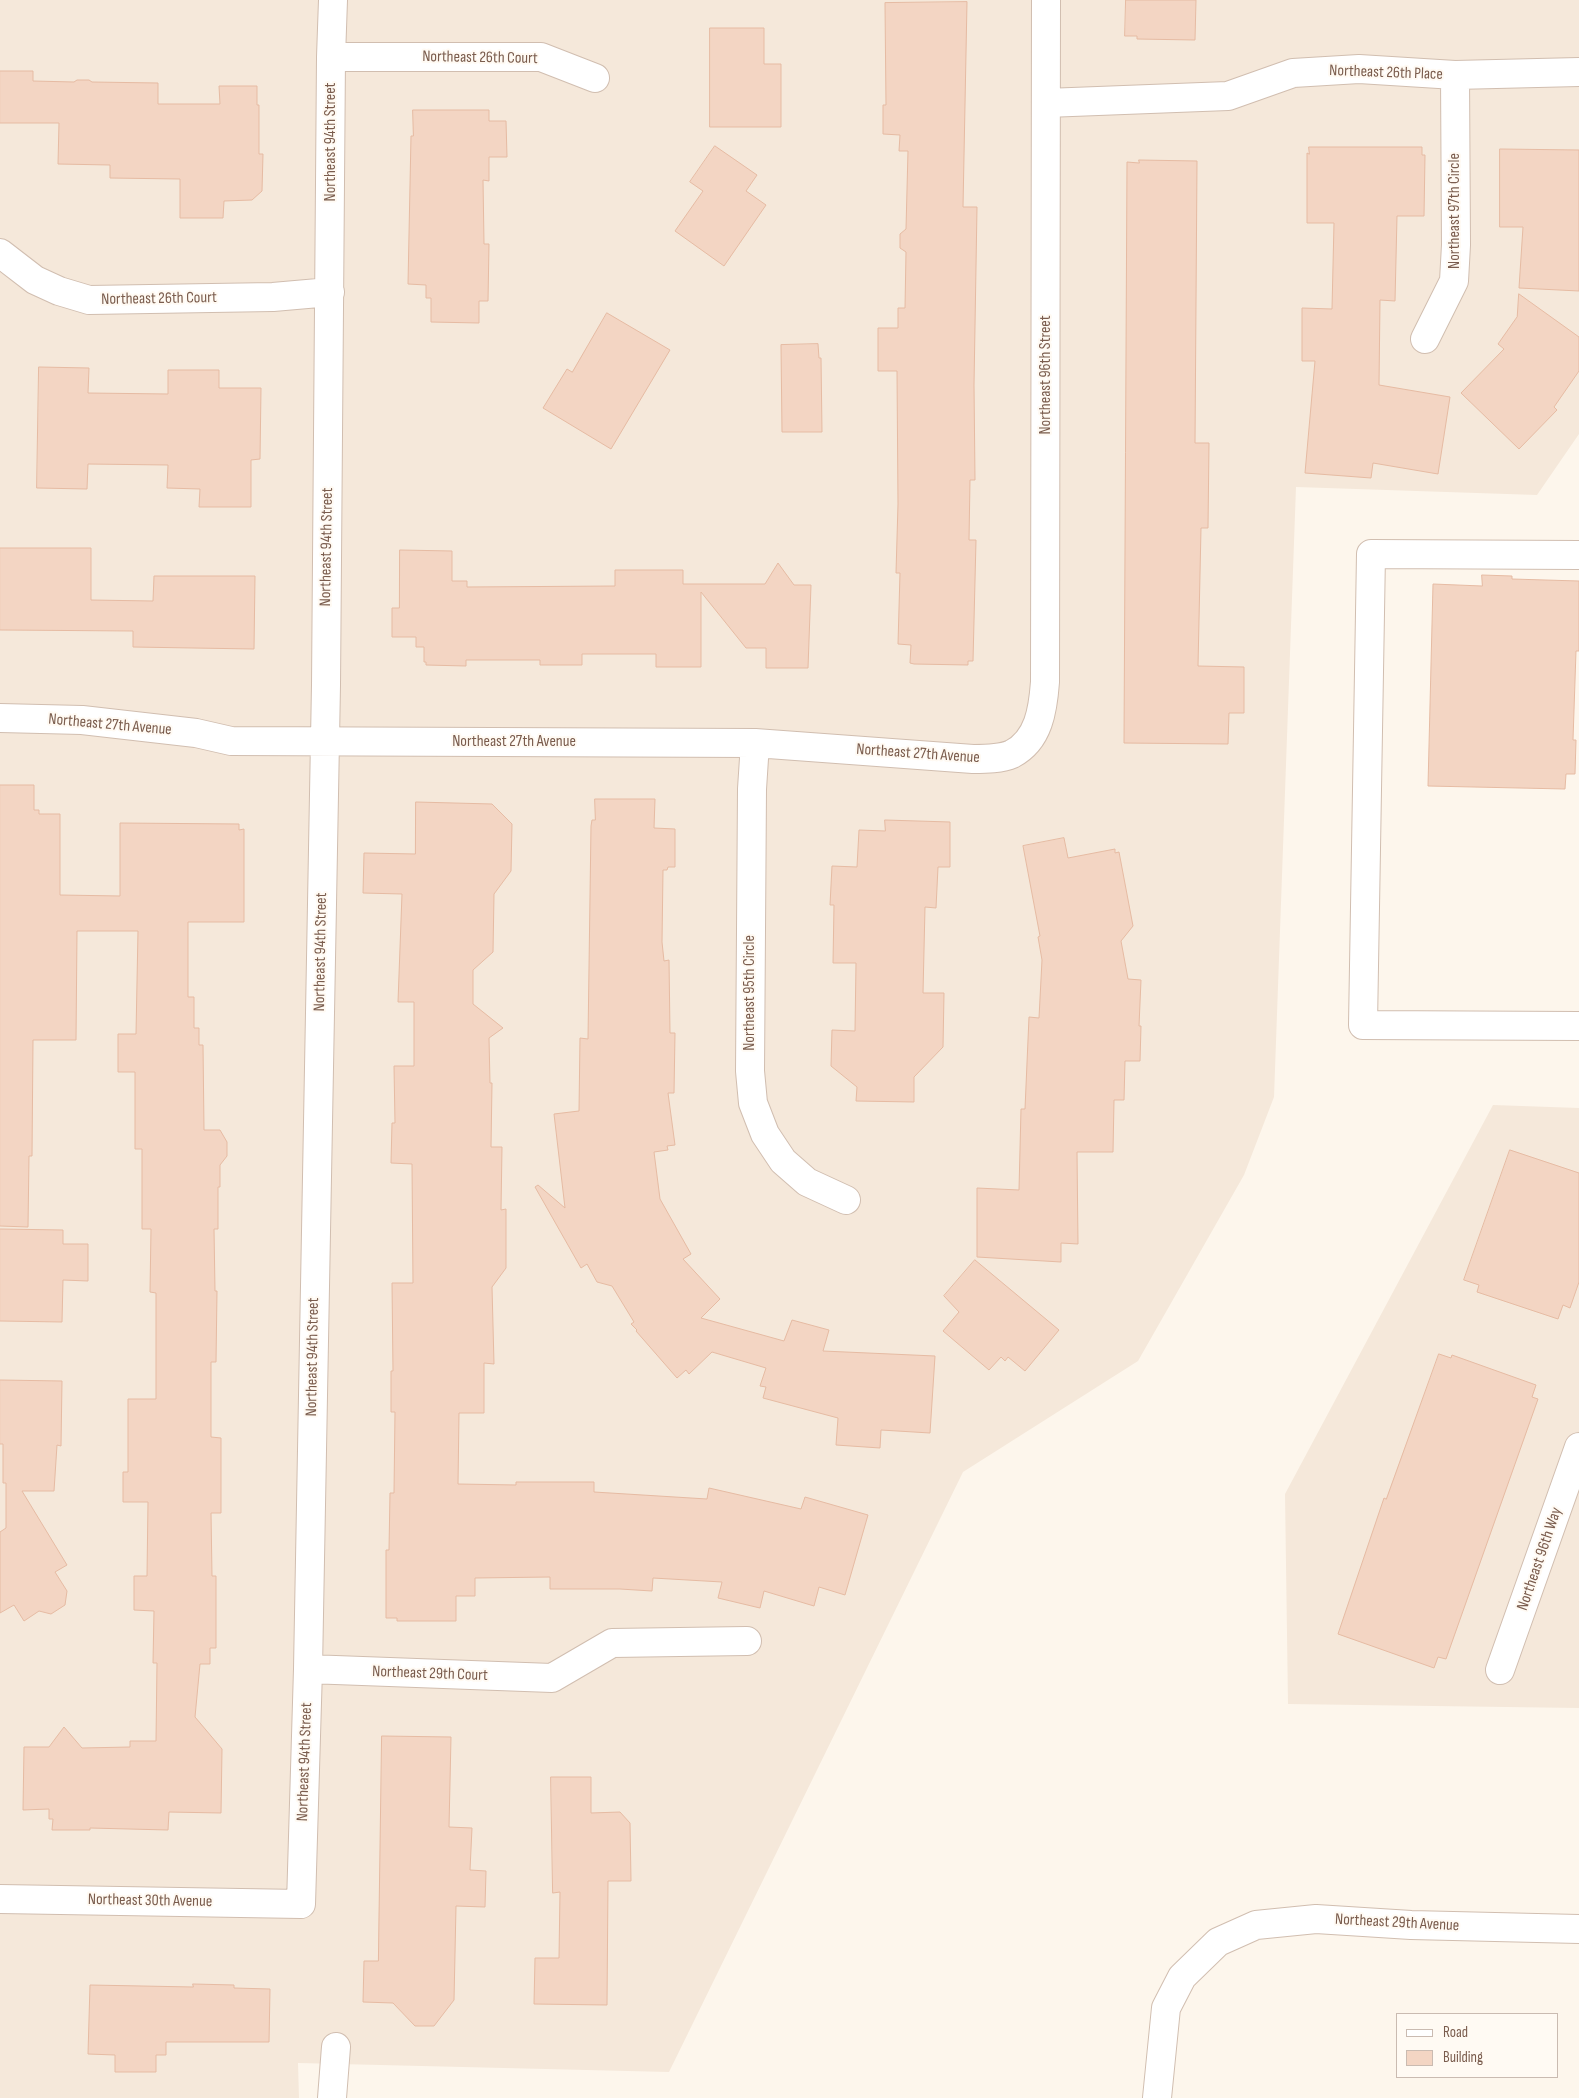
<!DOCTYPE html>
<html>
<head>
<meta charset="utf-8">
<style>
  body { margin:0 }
  #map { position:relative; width:1579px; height:2098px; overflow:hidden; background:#fdf6ec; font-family:"Sofia Sans Condensed",sans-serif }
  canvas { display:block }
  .legend { position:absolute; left:1396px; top:2013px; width:162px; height:65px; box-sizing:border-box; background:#fffaf3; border:1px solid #cabbb1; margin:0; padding:6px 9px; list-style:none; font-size:15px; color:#7a5c4d }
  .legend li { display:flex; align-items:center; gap:10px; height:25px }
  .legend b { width:25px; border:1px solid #cabbb1 }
</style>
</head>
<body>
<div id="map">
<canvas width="1579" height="2098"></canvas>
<ul class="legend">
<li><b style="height:6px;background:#fff"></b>Road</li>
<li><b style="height:14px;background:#f3d5c3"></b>Building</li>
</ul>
</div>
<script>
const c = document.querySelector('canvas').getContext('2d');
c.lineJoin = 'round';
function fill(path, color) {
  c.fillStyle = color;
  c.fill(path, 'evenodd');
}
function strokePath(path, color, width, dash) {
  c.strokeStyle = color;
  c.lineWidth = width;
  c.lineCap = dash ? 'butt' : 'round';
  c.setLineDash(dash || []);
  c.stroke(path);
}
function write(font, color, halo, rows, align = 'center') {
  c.font = font + ' "Sofia Sans Condensed",sans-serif';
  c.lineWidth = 4;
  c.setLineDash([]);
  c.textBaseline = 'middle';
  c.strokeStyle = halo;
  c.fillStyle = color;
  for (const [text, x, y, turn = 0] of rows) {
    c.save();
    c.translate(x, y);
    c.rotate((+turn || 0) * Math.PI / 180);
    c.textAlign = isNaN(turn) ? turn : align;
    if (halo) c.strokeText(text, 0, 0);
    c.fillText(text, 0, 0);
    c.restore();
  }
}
fill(new Path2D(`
  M 0,0 L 1579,0 L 1579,434 L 1537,495 L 1296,487 L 1274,1097 L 1244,1175 L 1138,1361 L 963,1472 L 669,2072 L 298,2063 L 299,2098 L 0,2098 Z
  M 1493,1105 L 1579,1108 L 1579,1708 L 1288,1704 L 1285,1494 Z`), '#f5e8da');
const building = new Path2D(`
  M 1126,0 L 1196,0 L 1195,40 L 1137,39 L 1137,36 L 1125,36 Z
  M 967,2 L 963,207 L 977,207 L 974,385 L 975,480 L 970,480 L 969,540 L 976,540 L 973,661 L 968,661 L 968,665 L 914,664 L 910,663 L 911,645 L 898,644 L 900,573 L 896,573 L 898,504 L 897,371 L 878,371 L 878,328 L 898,328 L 898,308 L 905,308 L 906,252 L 900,248 L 900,234 L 906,229 L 908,151 L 899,151 L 900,135 L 883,134 L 883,105 L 886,105 L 885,3 Z
  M 710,28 L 764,28 L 764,64 L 781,64 L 781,127 L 710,127 Z
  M 0,71 L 33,71 L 33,81 L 74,82 L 77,80 L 89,80 L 92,82 L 158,83 L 158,104 L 220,104 L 219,86 L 257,86 L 257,105 L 259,105 L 259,154 L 263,154 L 262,191 L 252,200 L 224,201 L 223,218 L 180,218 L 180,179 L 110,178 L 110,165 L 58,164 L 59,123 L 0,123 Z
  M 413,110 L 489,110 L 489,121 L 506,121 L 507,157 L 489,157 L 489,181 L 483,180 L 484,244 L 489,244 L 488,301 L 479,301 L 479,323 L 431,322 L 431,298 L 426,298 L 426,285 L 408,284 L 411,136 L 413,136 Z
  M 715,146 L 757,175 L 746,191 L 766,205 L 724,266 L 675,231 L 703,191 L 690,182 Z
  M 1309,147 L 1422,147 L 1422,155 L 1425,155 L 1424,216 L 1397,216 L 1395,301 L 1380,300 L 1379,385 L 1450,397 L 1438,474 L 1373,463 L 1371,478 L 1305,473 L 1315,361 L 1302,361 L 1302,308 L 1332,309 L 1334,223 L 1307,223 L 1307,153 L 1309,154 Z
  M 1500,149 L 1579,150 L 1579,291 L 1519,288 L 1523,227 L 1500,227 Z
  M 1139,160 L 1197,161 L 1195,443 L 1209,443 L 1208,528 L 1201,528 L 1198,666 L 1244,667 L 1244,713 L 1229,713 L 1228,744 L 1124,743 L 1127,162 L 1139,163 Z
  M 1519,294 L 1579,337 L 1579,371 L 1554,407 L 1557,410 L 1519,449 L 1461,393 L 1504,349 L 1498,344 L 1517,317 Z
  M 607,313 L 670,350 L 611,449 L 543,408 L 567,369 L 572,372 Z
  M 818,344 L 819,358 L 821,358 L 822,432 L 782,432 L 781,345 Z
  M 39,367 L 89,368 L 88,393 L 168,394 L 168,370 L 219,370 L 219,388 L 261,388 L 260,459 L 251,460 L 251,507 L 199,507 L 200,489 L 167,488 L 168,465 L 88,464 L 87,489 L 37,488 Z
  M 0,548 L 91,548 L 91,600 L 153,601 L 154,576 L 255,576 L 254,649 L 133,647 L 133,631 L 0,630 Z
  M 400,550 L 452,551 L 452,581 L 467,581 L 467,587 L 615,586 L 615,570 L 683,570 L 683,584 L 765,584 L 778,563 L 794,585 L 811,585 L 808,668 L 766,668 L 766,648 L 746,648 L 701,592 L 701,667 L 656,667 L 656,654 L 582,654 L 582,665 L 540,665 L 540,660 L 466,660 L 466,666 L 426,665 L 426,662 L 424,662 L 424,647 L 416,647 L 416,637 L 392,637 L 392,608 L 399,608 Z
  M 1482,575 L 1512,576 L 1512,579 L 1579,581 L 1579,651 L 1576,651 L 1573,740 L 1576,740 L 1575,774 L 1566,774 L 1565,789 L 1428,786 L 1433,584 L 1482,586 Z
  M 0,785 L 34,785 L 34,810 L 39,810 L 39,814 L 60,814 L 60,895 L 120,896 L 120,823 L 239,824 L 239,830 L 244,829 L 244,922 L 188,922 L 188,997 L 194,997 L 194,1028 L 199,1028 L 199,1045 L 203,1045 L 204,1130 L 220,1130 L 227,1142 L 227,1156 L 220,1165 L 220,1187 L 218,1187 L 218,1229 L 214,1229 L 215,1291 L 217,1291 L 216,1362 L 211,1362 L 211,1437 L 221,1438 L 221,1513 L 211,1513 L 212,1576 L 216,1576 L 216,1648 L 210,1648 L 210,1664 L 200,1664 L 195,1717 L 222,1749 L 221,1813 L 169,1812 L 168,1830 L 90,1828 L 90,1830 L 52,1830 L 53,1819 L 49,1819 L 49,1809 L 23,1810 L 24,1747 L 49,1747 L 64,1727 L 82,1748 L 130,1747 L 130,1741 L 156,1741 L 157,1663 L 153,1663 L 154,1611 L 134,1610 L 134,1576 L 147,1576 L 148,1502 L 123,1502 L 123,1472 L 128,1472 L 128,1399 L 156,1399 L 156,1293 L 150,1292 L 151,1229 L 142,1229 L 142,1149 L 135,1149 L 135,1072 L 118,1072 L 118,1034 L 136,1034 L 138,931 L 77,931 L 76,1040 L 33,1040 L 32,1156 L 29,1156 L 28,1227 L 0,1226 Z
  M 595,799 L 655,799 L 654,828 L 675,829 L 675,867 L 668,867 L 667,870 L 663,870 L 662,942 L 664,961 L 669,960 L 670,1033 L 675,1033 L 674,1093 L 668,1093 L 675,1145 L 667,1146 L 668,1150 L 654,1152 L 660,1199 L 691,1254 L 683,1259 L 720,1299 L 701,1318 L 784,1341 L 792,1320 L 829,1330 L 823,1351 L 935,1356 L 930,1433 L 881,1430 L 880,1448 L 836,1445 L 838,1418 L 763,1398 L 766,1387 L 760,1386 L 766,1368 L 712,1352 L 689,1374 L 686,1370 L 677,1378 L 636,1331 L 637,1330 L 631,1324 L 634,1322 L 612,1286 L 597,1282 L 587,1264 L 581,1268 L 535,1187 L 538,1185 L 565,1208 L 554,1114 L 579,1111 L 580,1038 L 588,1039 L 591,826 L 592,820 L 595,820 Z
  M 416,802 L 492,804 L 512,824 L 511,871 L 494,894 L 493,952 L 473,970 L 473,1004 L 503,1028 L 489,1038 L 490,1083 L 492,1083 L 491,1147 L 502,1147 L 501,1210 L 506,1209 L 506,1268 L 492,1287 L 494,1364 L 484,1363 L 484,1413 L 459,1413 L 458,1484 L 516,1485 L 516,1482 L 594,1482 L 594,1492 L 707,1499 L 709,1488 L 801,1509 L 805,1497 L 868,1515 L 845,1595 L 819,1587 L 814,1606 L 764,1591 L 760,1608 L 718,1598 L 722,1582 L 653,1578 L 652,1591 L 620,1589 L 550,1589 L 550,1577 L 475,1578 L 475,1596 L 456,1596 L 456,1621 L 397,1621 L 397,1618 L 386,1618 L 386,1550 L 389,1550 L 390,1493 L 394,1493 L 395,1412 L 391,1412 L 391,1371 L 393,1371 L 392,1283 L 413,1283 L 412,1164 L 391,1163 L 392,1123 L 395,1123 L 394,1066 L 414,1066 L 414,1002 L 398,1002 L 402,894 L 363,893 L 364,853 L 415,854 Z
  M 885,820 L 950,822 L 950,867 L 938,867 L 936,908 L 925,907 L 923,993 L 944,993 L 943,1047 L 914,1077 L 914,1102 L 856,1101 L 857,1087 L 831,1066 L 832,1030 L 855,1031 L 856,963 L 833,963 L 834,905 L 830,905 L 832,866 L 857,867 L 859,830 L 885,831 Z
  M 1064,838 L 1068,858 L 1115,849 L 1115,853 L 1119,852 L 1133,926 L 1121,941 L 1128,979 L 1141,980 L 1139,1026 L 1141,1026 L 1140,1061 L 1125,1061 L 1124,1100 L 1114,1100 L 1113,1152 L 1077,1152 L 1078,1244 L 1061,1243 L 1061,1262 L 977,1257 L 977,1188 L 1019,1190 L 1021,1109 L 1025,1109 L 1029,1017 L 1039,1018 L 1042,960 L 1038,937 L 1040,936 L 1023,846 Z
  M 1510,1150 L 1579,1173 L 1579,1282 L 1570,1308 L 1563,1305 L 1558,1319 L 1477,1292 L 1479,1285 L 1464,1280 Z
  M 0,1229 L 63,1230 L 63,1244 L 88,1244 L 88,1281 L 63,1280 L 62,1322 L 0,1321 Z
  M 975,1260 L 1059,1330 L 1025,1371 L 1008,1357 L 1005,1361 L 1001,1357 L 989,1370 L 943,1331 L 959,1312 L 944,1296 Z
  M 1439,1354 L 1451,1358 L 1452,1355 L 1536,1385 L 1532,1397 L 1538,1399 L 1446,1659 L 1438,1657 L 1434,1668 L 1338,1634 L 1384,1498 L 1386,1499 Z
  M 0,1380 L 62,1381 L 61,1446 L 57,1445 L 54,1491 L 22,1491 L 67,1565 L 55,1572 L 67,1591 L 65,1605 L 51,1614 L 39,1611 L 24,1621 L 14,1605 L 0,1613 L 0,1532 L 6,1528 L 6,1483 L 3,1483 L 3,1444 L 0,1444 Z
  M 382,1736 L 451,1737 L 449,1827 L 472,1828 L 470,1870 L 486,1871 L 485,1907 L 456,1906 L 454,2000 L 434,2026 L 415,2026 L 393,2003 L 363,2002 L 364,1961 L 378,1961 Z
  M 551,1777 L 591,1777 L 591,1813 L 620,1812 L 630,1823 L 631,1881 L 608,1881 L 607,2005 L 534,2004 L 535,1958 L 559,1958 L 560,1892 L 553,1893 Z
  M 193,1984 L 234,1985 L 234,1988 L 270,1989 L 269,2042 L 166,2042 L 166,2055 L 156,2055 L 156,2072 L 115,2072 L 115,2055 L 88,2054 L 90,1985 L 193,1987 Z`);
fill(building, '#f3d5c3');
strokePath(building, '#e6bba3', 1);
const minor = new Path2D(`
  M 331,57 L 541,57 L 595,78
  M 1046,103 L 1228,96 L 1293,73 L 1359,69 L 1455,75 L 1579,72
  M 0,253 L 35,280 L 59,291 L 89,300 L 273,297 L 330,292
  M 1425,339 L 1454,281 L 1456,245 L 1455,75
  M 1579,555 L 1371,554 L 1363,1025 L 1579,1026
  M 0,718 L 82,720 L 196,733 L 231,741 L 755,743 L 973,759 C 986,759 1001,759 1012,754 C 1039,740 1043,709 1045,682 L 1046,0
  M 755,743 L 752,789 L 750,1071 L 753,1103 L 765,1134 L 783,1161 L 807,1182 L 846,1200
  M 308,1669 L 552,1678 L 612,1643 L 747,1641
  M 1500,1670 L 1579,1447
  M 0,1899 L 301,1904 L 308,1669 L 326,685 L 331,57 L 333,0
  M 332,2098 L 336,2047
  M 1157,2098 L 1166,2008 L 1182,1977 L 1218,1942 L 1256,1925 L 1316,1919 L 1411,1925 L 1579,1929`);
strokePath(minor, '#d1beb0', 30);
strokePath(minor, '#fff', 28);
write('16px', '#7a5c4d', '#fffaf3', [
  ["Northeast 26th Court",480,58,1],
  ["Northeast 26th Place",1386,73,2],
  ["Northeast 94th Street",331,142,-90],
  ["Northeast 97th Circle",1455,211,-90],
  ["Northeast 26th Court",159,299,-1],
  ["Northeast 96th Street",1046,375,-90],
  ["Northeast 94th Street",327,547,-89],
  ["Northeast 27th Avenue",110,725,5],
  ["Northeast 27th Avenue",514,742],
  ["Northeast 27th Avenue",918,754,4],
  ["Northeast 94th Street",321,952,-89],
  ["Northeast 95th Circle",750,993,-90],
  ["Northeast 94th Street",313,1357,-89],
  ["Northeast 96th Way",1540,1559,-71],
  ["Northeast 29th Court",430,1674,2],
  ["Northeast 94th Street",305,1762,-88],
  ["Northeast 30th Avenue",150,1901,1],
  ["Northeast 29th Avenue",1397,1923,3]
]);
</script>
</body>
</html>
